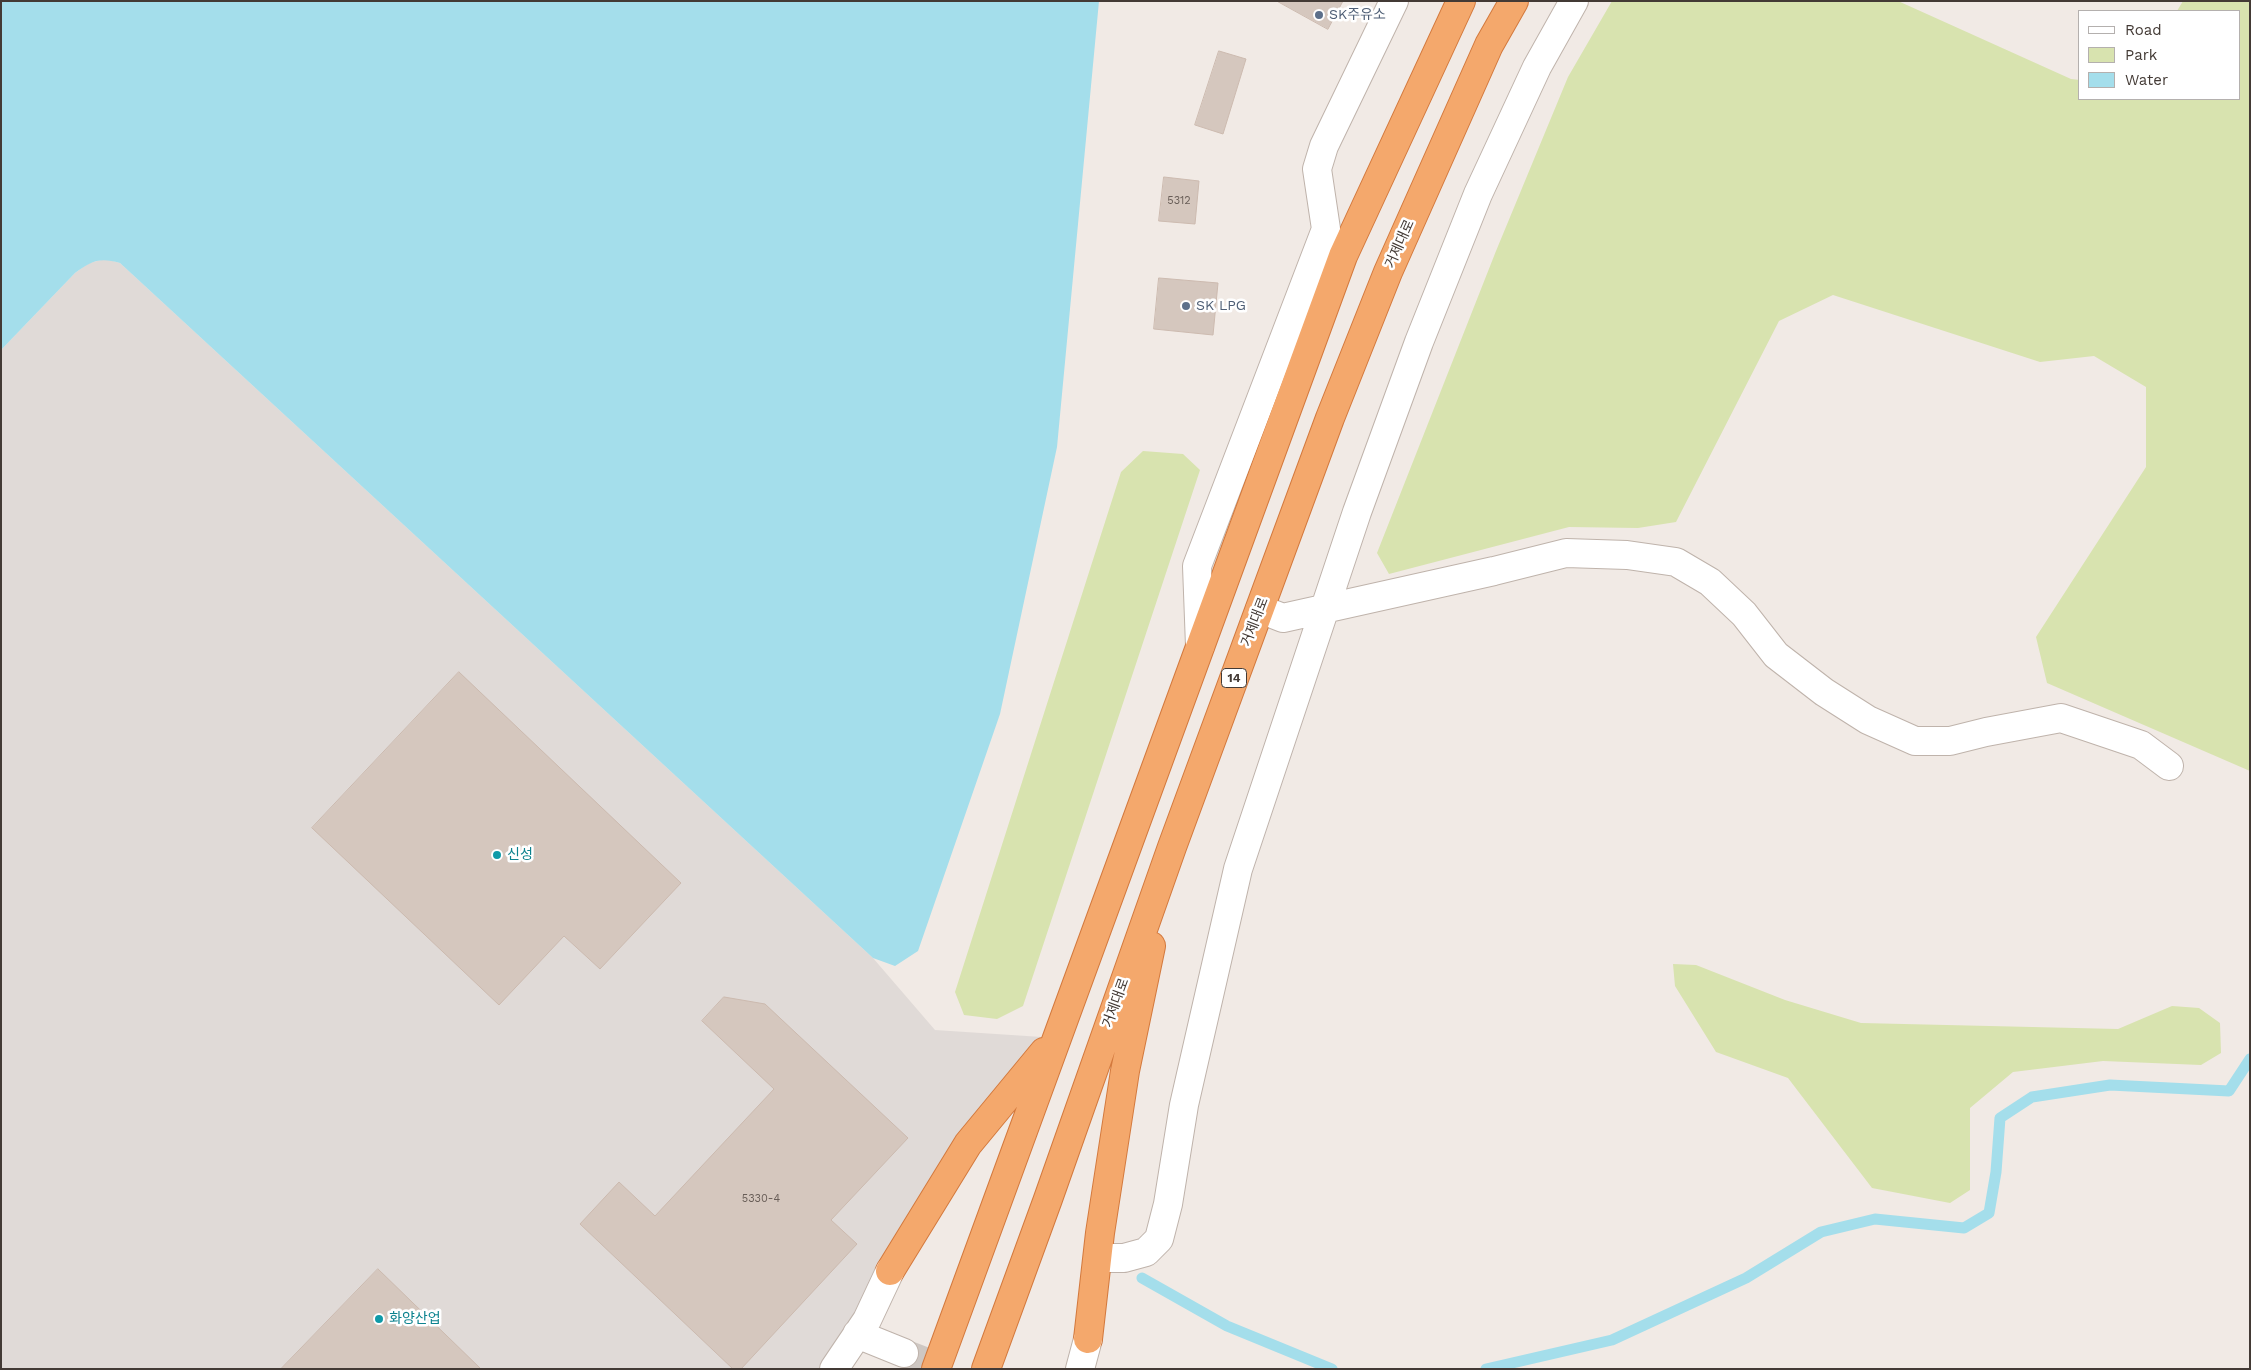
<!DOCTYPE html>
<html>
<head>
<meta charset="utf-8">
<style>
  body { margin:0 }
  #map { position:relative; width:2251px; height:1370px; overflow:hidden; background:#f1eae5; font-family:"Work Sans",sans-serif }
  canvas { display:block }
  .frame { position:absolute; inset:0; border:2px solid #433a35; pointer-events:none }
  .legend { position:absolute; left:2078px; top:10px; width:162px; height:90px; box-sizing:border-box; background:#fff; border:1px solid #b4b0ae; margin:0; padding:6px 9px; list-style:none; font-size:15px; color:#433a35 }
  .legend li { display:flex; align-items:center; gap:10px; height:25px }
  .legend b { width:25px; border:1px solid #b4b0ae }
</style>
</head>
<body>
<div id="map">
<canvas width="2251" height="1370"></canvas>
<div class="frame"></div>
<ul class="legend">
<li><b style="height:6px;background:#fff"></b>Road</li>
<li><b style="height:14px;background:#d8e3af"></b>Park</li>
<li><b style="height:14px;background:#a4deeb"></b>Water</li>
</ul>
</div>
<script>
const c = document.querySelector('canvas').getContext('2d');
c.lineJoin = 'round';
function fill(path, color) {
  c.fillStyle = color;
  c.fill(path, 'evenodd');
}
function strokePath(path, color, width, dash) {
  c.strokeStyle = color;
  c.lineWidth = width;
  c.lineCap = dash ? 'butt' : 'round';
  c.setLineDash(dash || []);
  c.stroke(path);
}
function write(font, color, halo, rows, align = 'center') {
  c.font = font + ' "Work Sans","Noto Sans KR",sans-serif';
  c.lineWidth = 5;
  c.setLineDash([]);
  c.textBaseline = 'middle';
  c.strokeStyle = halo;
  c.fillStyle = color;
  for (const [text, x, y, turn = 0] of rows) {
    c.save();
    c.translate(x, y);
    c.rotate((+turn || 0) * Math.PI / 180);
    c.textAlign = isNaN(turn) ? turn : align;
    if (halo) c.strokeText(text, 0, 0);
    c.fillText(text, 0, 0);
    c.restore();
  }
}
fill(new Path2D(`
  M 105,259 L 120,263 L 873,958 L 935,1030 L 1057,1038 L 968,1144 L 834,1369 L 1,1369 L 1,350 L 75,273 L 89,263 Z`), '#e0dad7');
fill(new Path2D(`
  M 1612,1 L 1898,1 L 2071,79 L 2080,80 L 2080,99 L 2240,99 L 2240,11 L 2177,11 L 2183,1 L 2250,1 L 2250,771 L 2047,683 L 2036,637 L 2146,467 L 2146,387 L 2094,356 L 2040,362 L 1833,295 L 1779,321 L 1676,522 L 1638,528 L 1569,527 L 1389,574 L 1377,553 L 1496,251 L 1568,77 Z
  M 1143,451 L 1183,454 L 1200,470 L 1023,1006 L 997,1019 L 964,1015 L 955,992 L 1121,472 Z
  M 1673,964 L 1696,965 L 1785,1000 L 1861,1023 L 2118,1029 L 2172,1006 L 2199,1008 L 2220,1023 L 2221,1053 L 2201,1065 L 2103,1061 L 2013,1072 L 1970,1108 L 1970,1190 L 1950,1203 L 1872,1188 L 1788,1078 L 1716,1052 L 1675,986 Z`), '#d8e3af');
fill(new Path2D(`
  M 1,1 L 1099,1 L 1057,447 L 1000,714 L 918,951 L 895,966 L 873,958 L 120,263 C 99,257 92,261 75,273 L 1,350 Z`), '#a4deeb');
strokePath(new Path2D(`
  M 1142,1278 L 1227,1326 L 1332,1369
  M 1486,1369 L 1612,1340 L 1746,1278 L 1821,1232 L 1875,1219 L 1964,1228 L 1989,1213 L 1996,1172 L 2000,1118 L 2032,1097 L 2110,1085 L 2229,1091 L 2250,1059`), '#a4deeb', 11);
const building = new Path2D(`
  M 1277,1 L 1343,1 L 1328,29 Z
  M 1219,51 L 1246,59 L 1223,134 L 1195,125 Z
  M 1164,177 L 1199,181 L 1195,224 L 1159,221 Z
  M 1159,278 L 1218,283 L 1213,335 L 1154,329 Z
  M 459,672 L 681,883 L 600,969 L 564,936 L 499,1005 L 312,828 Z
  M 724,997 L 765,1004 L 908,1138 L 831,1220 L 857,1244 L 741,1369 L 733,1369 L 580,1224 L 619,1182 L 655,1216 L 774,1089 L 702,1021 Z
  M 378,1269 L 481,1369 L 281,1369 Z`);
fill(building, '#d5c7be');
strokePath(building, '#ccbaaf', 1);
strokePath(new Path2D(`
  M 904,1353 L 946,1369`), '#cec7c2', 28, [28, 14]);
const minor = new Path2D(`
  M 1260,609 L 1283,618 L 1494,571 L 1566,553 L 1627,555 L 1676,562 L 1710,582 L 1744,614 L 1776,655 L 1824,692 L 1868,720 L 1915,741 L 1950,741 L 1986,732 L 2061,718 L 2141,745 L 2169,766
  M 1200,646 L 1197,566 L 1326,229 L 1317,169 L 1324,146 L 1394,1
  M 1098,1258 L 1124,1258 L 1146,1252 L 1159,1239 L 1168,1204 L 1184,1105 L 1238,869 L 1357,512 L 1419,342 L 1478,194 L 1537,67 L 1574,1
  M 857,1334 L 904,1353
  M 834,1369 L 867,1320 L 890,1271
  M 1080,1369 L 1088,1339`);
const highway = new Path2D(`
  M 890,1271 L 968,1144 L 1044,1052
  M 1088,1339 L 1100,1233 L 1125,1071 L 1151,946
  M 936,1369 L 1343,256 L 1461,1
  M 986,1369 L 1048,1199 L 1172,847 L 1330,418 L 1388,272 L 1489,45 L 1514,1`);
strokePath(minor, '#bfb3ab', 30);
strokePath(highway, '#d3793d', 30);
strokePath(minor, '#fff', 28);
strokePath(highway, '#f4a86c', 28);
for (const [x, y, r, color] of [
  [1319,15,5,"#5c6f8a"],
  [1186,306,5,"#5c6f8a"],
  [497,855,5,"#0f9aa8"],
  [379,1319,5,"#0f9aa8"]
]) {
  const dot = new Path2D();
  dot.arc(x, y, r, 0, 2 * Math.PI);
  c.fillStyle = color;
  c.fill(dot);
  strokePath(dot, '#fff', 2);
}
write('11px', '#685d57', null, [
  ["5312",1179,201],
  ["5330-4",761,1199]
]);
for (const [x, y, w] of [
  [1234,678,25]
]) {
  const box = new Path2D();
  box.roundRect(x - w / 2, y - 9.5, w, 19, 4);
  c.fillStyle = '#fff';
  c.fill(box);
  strokePath(box, '#433a35', 1);
}
write('bold 12px', '#433a35', null, [
  ["14",1234,678]
]);
write('14px', '#4e5e75', '#fff', [
  ["SK주유소",1329,15],
  ["SK LPG",1196,306]
], 'left');
write('14px', '#433a35', '#fff', [
  ["거제대로",1400,244,-66],
  ["거제대로",1255,622,-69],
  ["거제대로",1116,1003,-70]
]);
write('14px', '#0d838f', '#fff', [
  ["신성",507,855],
  ["화양산업",389,1319]
], 'left');
</script>
</body>
</html>
